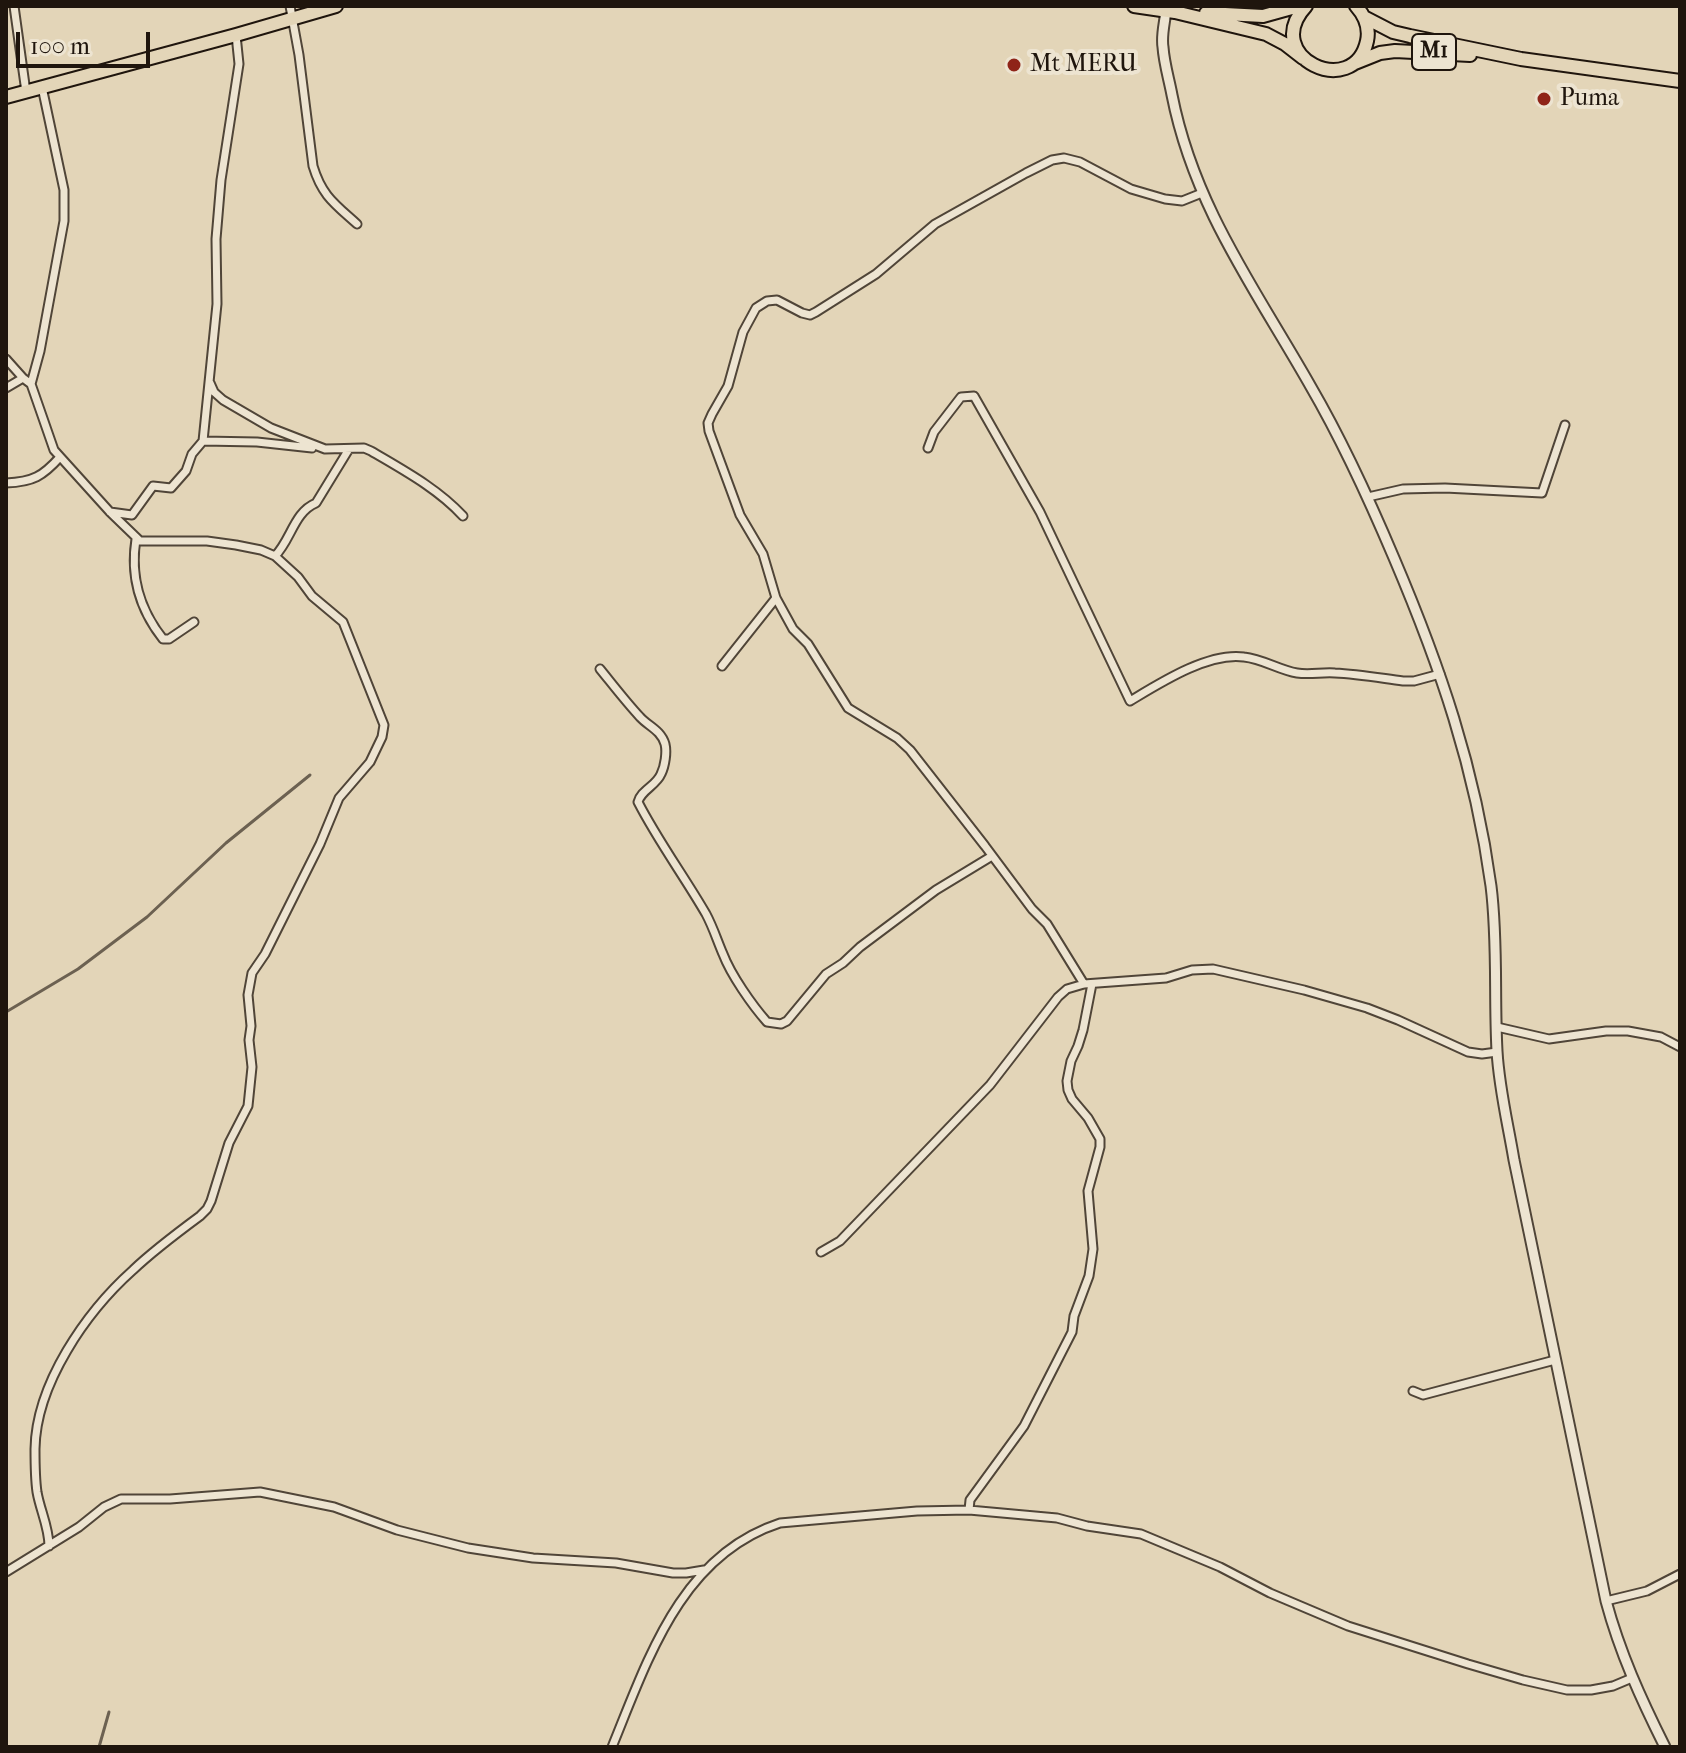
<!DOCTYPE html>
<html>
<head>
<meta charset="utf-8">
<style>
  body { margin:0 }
  #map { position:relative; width:1686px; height:1753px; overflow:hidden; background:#e3d5b8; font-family:"IM FELL French Canon",serif }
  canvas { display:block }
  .frame { position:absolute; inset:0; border:8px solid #1f150d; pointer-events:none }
  .scale { position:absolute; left:16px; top:32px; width:134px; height:36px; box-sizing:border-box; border:4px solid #1f150d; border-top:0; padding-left:10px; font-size:24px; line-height:28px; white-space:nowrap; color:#1f150d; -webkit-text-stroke:6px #ede4d1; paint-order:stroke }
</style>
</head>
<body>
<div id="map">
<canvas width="1686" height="1753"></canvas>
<div class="frame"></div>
<div class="scale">100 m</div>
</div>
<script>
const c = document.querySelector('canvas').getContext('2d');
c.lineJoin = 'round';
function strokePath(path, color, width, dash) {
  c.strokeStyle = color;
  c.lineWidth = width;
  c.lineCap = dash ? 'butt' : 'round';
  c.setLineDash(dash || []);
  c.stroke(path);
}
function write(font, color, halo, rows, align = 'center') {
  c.font = font + ' "IM FELL French Canon",serif';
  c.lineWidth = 8;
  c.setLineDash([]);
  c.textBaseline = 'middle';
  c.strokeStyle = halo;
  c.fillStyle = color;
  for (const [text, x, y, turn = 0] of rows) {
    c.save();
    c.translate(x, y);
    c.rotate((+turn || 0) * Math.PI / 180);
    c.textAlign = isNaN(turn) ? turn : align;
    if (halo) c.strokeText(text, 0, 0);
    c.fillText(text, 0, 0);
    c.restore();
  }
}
strokePath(new Path2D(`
  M 6,1012 L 78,969 L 147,917 L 226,843 L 310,775
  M 99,1747 L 109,1712`), '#6c6151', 3);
const minor = new Path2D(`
  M 14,6 L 26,92
  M 290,6 L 299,55 L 313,166 C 322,196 335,204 357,224
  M 42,87 L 64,190 L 64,221 L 40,351 L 31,384 L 54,450 L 110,512 L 140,541 L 207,541 L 236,545 L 261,550 L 275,556 L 298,577 L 312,596 L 343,622 L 384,725 L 382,737 L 370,762 L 339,798 L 320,844 L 265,954 L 252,973 L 248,995 L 251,1026 L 249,1040 L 252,1067 L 248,1106 L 229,1143 L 211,1201 L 207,1209 L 200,1216 C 177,1233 154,1250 133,1270 C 86,1312 36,1384 35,1449 C 35,1463 35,1478 37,1492 C 40,1510 49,1527 49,1546
  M 6,359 L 23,378 L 31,384
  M 210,383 L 214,392 L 223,400 L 271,428 L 325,449 L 364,448 L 371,451 C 403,470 437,488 463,516
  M 6,388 L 23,378
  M 203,441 L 257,442 L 312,448
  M 928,448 L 934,432 L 961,397 L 974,396 L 1040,512 L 1130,701 C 1160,683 1208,652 1244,657 C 1263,659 1279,670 1297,673 C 1310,675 1322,672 1335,673 C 1357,674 1380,678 1403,681 L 1414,681 L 1440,674
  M 6,483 C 33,482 43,476 60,457
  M 1368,497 L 1403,489 L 1445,488 L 1542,493 L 1565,425
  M 110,512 L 132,515 L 153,486 L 171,488 L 186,471 L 192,454 L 203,441 L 217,304 L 216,239 L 221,180 L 239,64 L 236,35
  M 136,539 C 130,576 140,610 163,639 L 169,639 L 194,622
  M 275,556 C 291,540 294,512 316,503 L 349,449
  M 722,666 L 776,598
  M 600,669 C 613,685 626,702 640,717 C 648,726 661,730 665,744 C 667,752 665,766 661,774 C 656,786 641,790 638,802 C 658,841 684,876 706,914 C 713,927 717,940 723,954 C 731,975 752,1005 767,1022 L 781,1024 L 787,1021 L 826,974 L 843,963 L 860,947 L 936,890 L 992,856
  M 1084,984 L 1047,924 L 1032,909 L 985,846 L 910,750 L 897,738 L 848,708 L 808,644 L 793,629 L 776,598 L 763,554 L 740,515 L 709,431 L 708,423 L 712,414 L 728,386 L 743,332 L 756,308 L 767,301 L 777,300 L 802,313 L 810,315 L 816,312 L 876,274 L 935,224 L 1026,173 L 1052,160 L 1064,158 L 1080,162 L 1131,189 L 1165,199 L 1182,201 L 1202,193
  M 1497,1027 L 1549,1039 L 1606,1031 L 1628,1031 L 1661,1037 L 1680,1047
  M 821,1252 L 840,1241 L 990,1085 L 1058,997 L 1067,989 L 1084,984 L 1166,978 L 1192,970 L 1213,969 L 1304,990 L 1367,1008 L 1398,1020 L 1468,1052 L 1482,1054 L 1497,1052
  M 1413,1391 L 1423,1395 L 1555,1360
  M 969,1510 L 970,1500 L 1024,1426 L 1072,1332 L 1074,1316 L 1089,1276 L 1093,1249 L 1088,1191 L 1100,1147 L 1100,1139 L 1088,1118 L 1072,1099 L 1068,1090 L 1067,1081 L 1071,1061 L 1078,1046 L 1083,1030 L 1092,984
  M 6,1572 L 79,1527 L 104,1507 L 121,1499 L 170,1499 L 260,1492 L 334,1507 L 397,1530 L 468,1548 L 533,1558 L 616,1563 L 673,1573 L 686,1573 L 704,1570
  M 1606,1601 L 1647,1591 L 1680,1574
  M 612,1747 C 648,1659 681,1555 780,1523 L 917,1511 L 969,1510 L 1057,1518 L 1087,1526 L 1141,1534 L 1220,1567 L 1270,1593 L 1348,1626 L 1468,1664 L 1523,1680 L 1567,1690 L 1591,1690 L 1613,1686 L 1632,1678`);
const tertiary = new Path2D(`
  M 1166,10 C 1165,22 1161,35 1163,47 C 1164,63 1169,79 1172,95 C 1194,207 1256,290 1311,387 C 1343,442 1369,499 1394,558 C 1440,666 1475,768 1491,886 C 1498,941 1494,996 1497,1051 C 1499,1088 1508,1124 1514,1160 L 1606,1601 C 1620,1653 1641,1699 1665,1747`);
const trunk = new Path2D(`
  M 1134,6 L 1175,12 L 1266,34 L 1285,44 L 1303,58
  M 1306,6 C 1259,57 1354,101 1367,41 C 1370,27 1365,16 1356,6
  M 1206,13 L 1263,16 L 1299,6
  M 1364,17 L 1393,32 L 1410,36 L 1521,59 L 1680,81
  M 1355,63 L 1380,53 L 1395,51 L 1470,55
  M 6,97 L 236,35 L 336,6`);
strokePath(minor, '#504538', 11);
strokePath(tertiary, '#504538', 13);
strokePath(trunk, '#1f150d', 16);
strokePath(minor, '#ede4d1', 7);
strokePath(tertiary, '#ede4d1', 9);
strokePath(trunk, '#e3d5b8', 12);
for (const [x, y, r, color] of [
  [1014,65,8,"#8f2418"],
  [1544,99,8,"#8f2418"]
]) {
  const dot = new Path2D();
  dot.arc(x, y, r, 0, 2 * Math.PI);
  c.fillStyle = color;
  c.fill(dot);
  strokePath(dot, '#ede4d1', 3);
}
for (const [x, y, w] of [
  [1434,52,44]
]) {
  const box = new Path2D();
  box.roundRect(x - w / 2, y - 18, w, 36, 6);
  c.fillStyle = '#ede4d1';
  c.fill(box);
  strokePath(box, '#1f150d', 2);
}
write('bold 22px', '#1f150d', null, [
  ["M1",1434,52]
]);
write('24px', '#1f150d', '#ede4d1', [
  ["Mt MERU",1030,65],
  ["Puma",1560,99]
], 'left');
</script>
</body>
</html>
